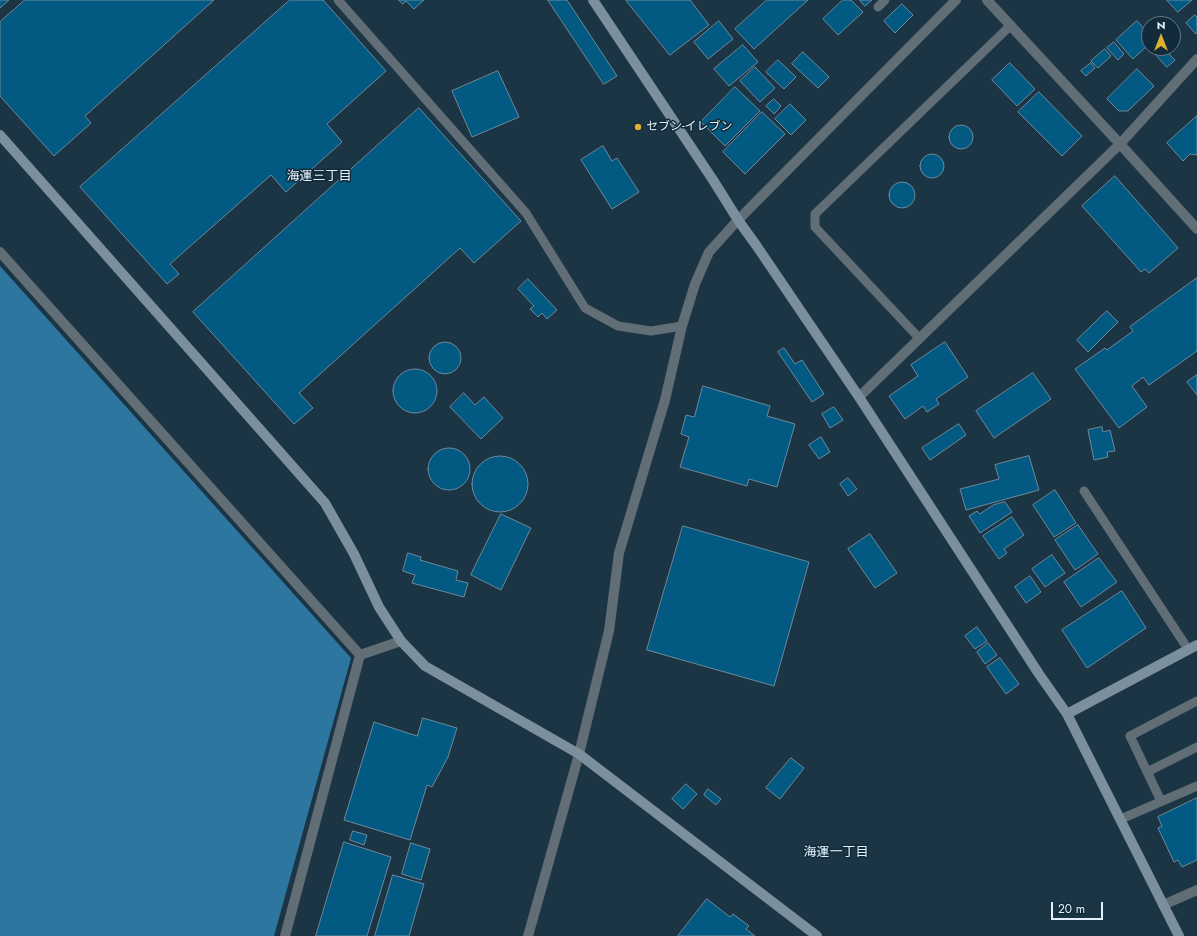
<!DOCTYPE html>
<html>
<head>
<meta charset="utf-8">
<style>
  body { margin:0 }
  #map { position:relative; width:1197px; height:936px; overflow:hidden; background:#1c3545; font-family:Jost,sans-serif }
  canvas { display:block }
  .north { position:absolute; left:1141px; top:16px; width:40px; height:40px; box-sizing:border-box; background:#112b3a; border:1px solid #657a87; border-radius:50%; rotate:0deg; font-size:11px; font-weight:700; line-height:16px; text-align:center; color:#e2f1fb }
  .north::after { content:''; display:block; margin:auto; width:14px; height:18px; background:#dfb133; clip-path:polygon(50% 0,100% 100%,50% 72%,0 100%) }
  .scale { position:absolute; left:1051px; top:902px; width:52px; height:18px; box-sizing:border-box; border:2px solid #e2f1fb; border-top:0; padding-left:5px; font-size:12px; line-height:14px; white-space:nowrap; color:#e2f1fb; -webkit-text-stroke:3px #112b3a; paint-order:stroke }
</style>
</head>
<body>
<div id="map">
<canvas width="1197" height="936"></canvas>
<div class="north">N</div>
<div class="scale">20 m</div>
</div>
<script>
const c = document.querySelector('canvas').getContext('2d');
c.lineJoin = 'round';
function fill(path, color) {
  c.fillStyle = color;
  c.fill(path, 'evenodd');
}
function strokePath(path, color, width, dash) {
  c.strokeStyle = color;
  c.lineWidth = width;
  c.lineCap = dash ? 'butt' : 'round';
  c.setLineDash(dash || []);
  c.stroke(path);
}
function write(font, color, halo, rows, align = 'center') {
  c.font = font + ' Jost,"Noto Sans JP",sans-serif';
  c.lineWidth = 3;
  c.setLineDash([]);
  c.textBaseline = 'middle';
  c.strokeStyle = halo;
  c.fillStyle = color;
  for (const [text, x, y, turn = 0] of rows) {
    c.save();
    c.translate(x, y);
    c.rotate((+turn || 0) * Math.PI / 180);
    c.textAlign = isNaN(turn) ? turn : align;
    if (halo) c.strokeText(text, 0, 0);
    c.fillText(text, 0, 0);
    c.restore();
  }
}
fill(new Path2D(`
  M 0,266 L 351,658 L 274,936 L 0,936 Z`), '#2d769f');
const building = new Path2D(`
  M 0,0 L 9,0 L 0,8 Z
  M 25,0 L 214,0 L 85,116 L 91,123 L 54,156 L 0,96 L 0,22 Z
  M 290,0 L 323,0 L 386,71 L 327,124 L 342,142 L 286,192 L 271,175 L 170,264 L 179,274 L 167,284 L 80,187 Z
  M 399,0 L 424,0 L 414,9 L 406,1 L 403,4 Z
  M 548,0 L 567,0 L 617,76 L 604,84 Z
  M 626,0 L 690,0 L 709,25 L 670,55 Z
  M 767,0 L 808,0 L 754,49 L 735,29 Z
  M 843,0 L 851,0 L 863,12 L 838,35 L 823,19 Z
  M 860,0 L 872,0 L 865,6 Z
  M 1167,0 L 1192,0 L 1178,12 Z
  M 902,4 L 913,15 L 895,33 L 884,21 Z
  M 1195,15 L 1197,17 L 1197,33 L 1196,34 L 1186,23 Z
  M 719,21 L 733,39 L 708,59 L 694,42 Z
  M 1137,21 L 1149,34 L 1149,44 L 1133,59 L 1116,40 Z
  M 1114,42 L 1124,54 L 1118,60 L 1107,48 Z
  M 743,45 L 758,62 L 729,86 L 714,69 Z
  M 1150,48 L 1163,48 L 1175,60 L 1167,67 Z
  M 1105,49 L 1111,56 L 1098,68 L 1091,61 Z
  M 803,52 L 829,77 L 818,88 L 792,64 Z
  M 778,60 L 796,77 L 784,89 L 766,72 Z
  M 1010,63 L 1035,89 L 1017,106 L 992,80 Z
  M 1091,63 L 1095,68 L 1086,76 L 1081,71 Z
  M 755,67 L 775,88 L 760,102 L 740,81 Z
  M 1137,69 L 1154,86 L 1128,111 L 1119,111 L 1107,99 Z
  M 498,71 L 519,117 L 472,137 L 452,91 Z
  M 735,87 L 760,111 L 725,146 L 701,122 Z
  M 1039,92 L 1082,136 L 1062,156 L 1018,112 Z
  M 774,99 L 781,106 L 774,114 L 766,106 Z
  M 790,104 L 806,120 L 791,135 L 775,119 Z
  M 419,108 L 521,221 L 474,263 L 460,248 L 299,393 L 313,408 L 294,424 L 193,312 Z
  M 762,112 L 785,134 L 745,174 L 723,152 Z
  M 1197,116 L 1197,155 L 1190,154 L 1183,161 L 1167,143 Z
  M949 137a12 12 0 1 1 24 0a12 12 0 1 1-24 0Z
  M 603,146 L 612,161 L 617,158 L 639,192 L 612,209 L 581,160 Z
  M920 166a12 12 0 1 1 24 0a12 12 0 1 1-24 0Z
  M 1115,176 L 1178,248 L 1149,273 L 1145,269 L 1141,272 L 1082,206 Z
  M889 195a13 13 0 1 1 26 0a13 13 0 1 1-26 0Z
  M 1197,278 L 1197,351 L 1149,385 L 1143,377 L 1132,386 L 1147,407 L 1119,428 L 1075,369 L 1105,348 L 1107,350 L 1133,331 L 1130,327 Z
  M 528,279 L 557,310 L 547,319 L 542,313 L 538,317 L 530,309 L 534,306 L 518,289 Z
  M 1107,311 L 1118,322 L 1088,352 L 1077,340 Z
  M429 358a16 16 0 1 1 32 0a16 16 0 1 1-32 0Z
  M 945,342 L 968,377 L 936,399 L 939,404 L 927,412 L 923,406 L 905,419 L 889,396 L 918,376 L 911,365 Z
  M 784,348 L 795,364 L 802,360 L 824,394 L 812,402 L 778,352 Z
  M393 391a22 22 0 1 1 44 0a22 22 0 1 1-44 0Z
  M 1033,373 L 1051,399 L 994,438 L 976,411 Z
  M 1197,375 L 1197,395 L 1187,382 Z
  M 703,386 L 770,406 L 767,416 L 795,424 L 777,487 L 749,479 L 747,486 L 680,467 L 689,437 L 681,434 L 686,415 L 694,417 Z
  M 464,393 L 475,405 L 484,397 L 503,418 L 481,439 L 450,407 Z
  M 834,407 L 843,420 L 830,428 L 822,414 Z
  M 959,424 L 966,435 L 930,460 L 922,448 Z
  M 1102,427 L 1103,432 L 1110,430 L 1115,451 L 1107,452 L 1108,457 L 1094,460 L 1088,430 Z
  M 821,437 L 830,452 L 819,459 L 809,445 Z
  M428 469a21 21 0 1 1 42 0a21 21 0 1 1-42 0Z
  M 1029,456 L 1039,490 L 966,510 L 960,489 L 999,479 L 995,465 Z
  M472 484a28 28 0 1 1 56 0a28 28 0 1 1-56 0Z
  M 848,478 L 857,489 L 848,496 L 840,484 Z
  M 1055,490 L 1076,523 L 1054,537 L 1033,505 Z
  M 1005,502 L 1012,512 L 980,533 L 969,516 L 977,511 L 980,514 L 993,505 Z
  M 501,514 L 531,528 L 501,590 L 471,575 Z
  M 1012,517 L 1024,535 L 1004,549 L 1007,553 L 999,559 L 983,536 Z
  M 1078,525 L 1098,554 L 1075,570 L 1055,540 Z
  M 683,526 L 809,562 L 774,686 L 647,650 Z
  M 870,534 L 897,573 L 875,588 L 848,549 Z
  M 408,553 L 421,557 L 420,560 L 458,571 L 456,580 L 468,583 L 464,597 L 412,583 L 415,575 L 403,571 Z
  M 1052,555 L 1065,573 L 1045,587 L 1032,569 Z
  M 1099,558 L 1117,582 L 1081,607 L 1064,582 Z
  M 1030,576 L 1041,592 L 1026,603 L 1015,587 Z
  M 1122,591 L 1146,628 L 1087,668 L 1062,630 Z
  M 977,627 L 987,641 L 975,649 L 965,636 Z
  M 988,643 L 997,655 L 985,664 L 977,652 Z
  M 1000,658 L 1019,684 L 1006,694 L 987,667 Z
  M 423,718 L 457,728 L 448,757 L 432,787 L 427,785 L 410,840 L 344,820 L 374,722 L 417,736 Z
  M 791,758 L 804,768 L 780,799 L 766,788 Z
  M 686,784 L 697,794 L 683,809 L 672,799 Z
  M 708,789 L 721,799 L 716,805 L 704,795 Z
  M 1197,798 L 1197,860 L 1182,867 L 1178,860 L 1174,862 L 1158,828 L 1162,826 L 1158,817 Z
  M 353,831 L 367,835 L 364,845 L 350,840 Z
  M 344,842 L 391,857 L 367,936 L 316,936 Z
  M 411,843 L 430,849 L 421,880 L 402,874 Z
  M 393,875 L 424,884 L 409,936 L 375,936 Z
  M 707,899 L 730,917 L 733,914 L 749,926 L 746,929 L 755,936 L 678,936 Z`);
fill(building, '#025a82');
strokePath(building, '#6e899c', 1);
strokePath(new Path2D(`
  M 338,0 L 526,213 L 585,308 L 618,326 L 651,331 L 682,326
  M 878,7 L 885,0
  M 919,338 L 815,227 L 815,214 L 1011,25
  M 1084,491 L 1188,649
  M 1147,772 L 1197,747
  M 1161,801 L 1130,736 L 1197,701
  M 1121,819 L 1197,786`), '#626e76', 9);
strokePath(new Path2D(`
  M 987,0 L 1120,144 L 1197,229
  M 0,252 L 360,655 L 285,936
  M 859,397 L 1120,144 L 1197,59
  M 360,655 L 401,641
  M 1163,905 L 1197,890
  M 528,936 L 579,754 L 609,631 L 619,553 L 665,400 L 682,326 L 695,284 L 709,252 L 738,220 L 956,0`), '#626e76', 10);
strokePath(new Path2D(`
  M 593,0 L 713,180 L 738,220 L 756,245 L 859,397 L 1039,674 L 1067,714 L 1179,936
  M 0,135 L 325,503 L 354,554 L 379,607 L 401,641 L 425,666 L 579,754 L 817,936
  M 1067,714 L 1197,645`), '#7c8f9c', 10);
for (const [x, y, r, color] of [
  [638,127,4,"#dfb133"]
]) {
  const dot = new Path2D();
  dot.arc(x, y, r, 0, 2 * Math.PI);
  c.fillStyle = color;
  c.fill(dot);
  strokePath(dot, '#112b3a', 1.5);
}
write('12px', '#e2f1fb', '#112b3a', [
  ["セブン-イレブン",646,127]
], 'left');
write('13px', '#e2f1fb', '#112b3a', [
  ["海運三丁目",319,177],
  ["海運一丁目",836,853]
]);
</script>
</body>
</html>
